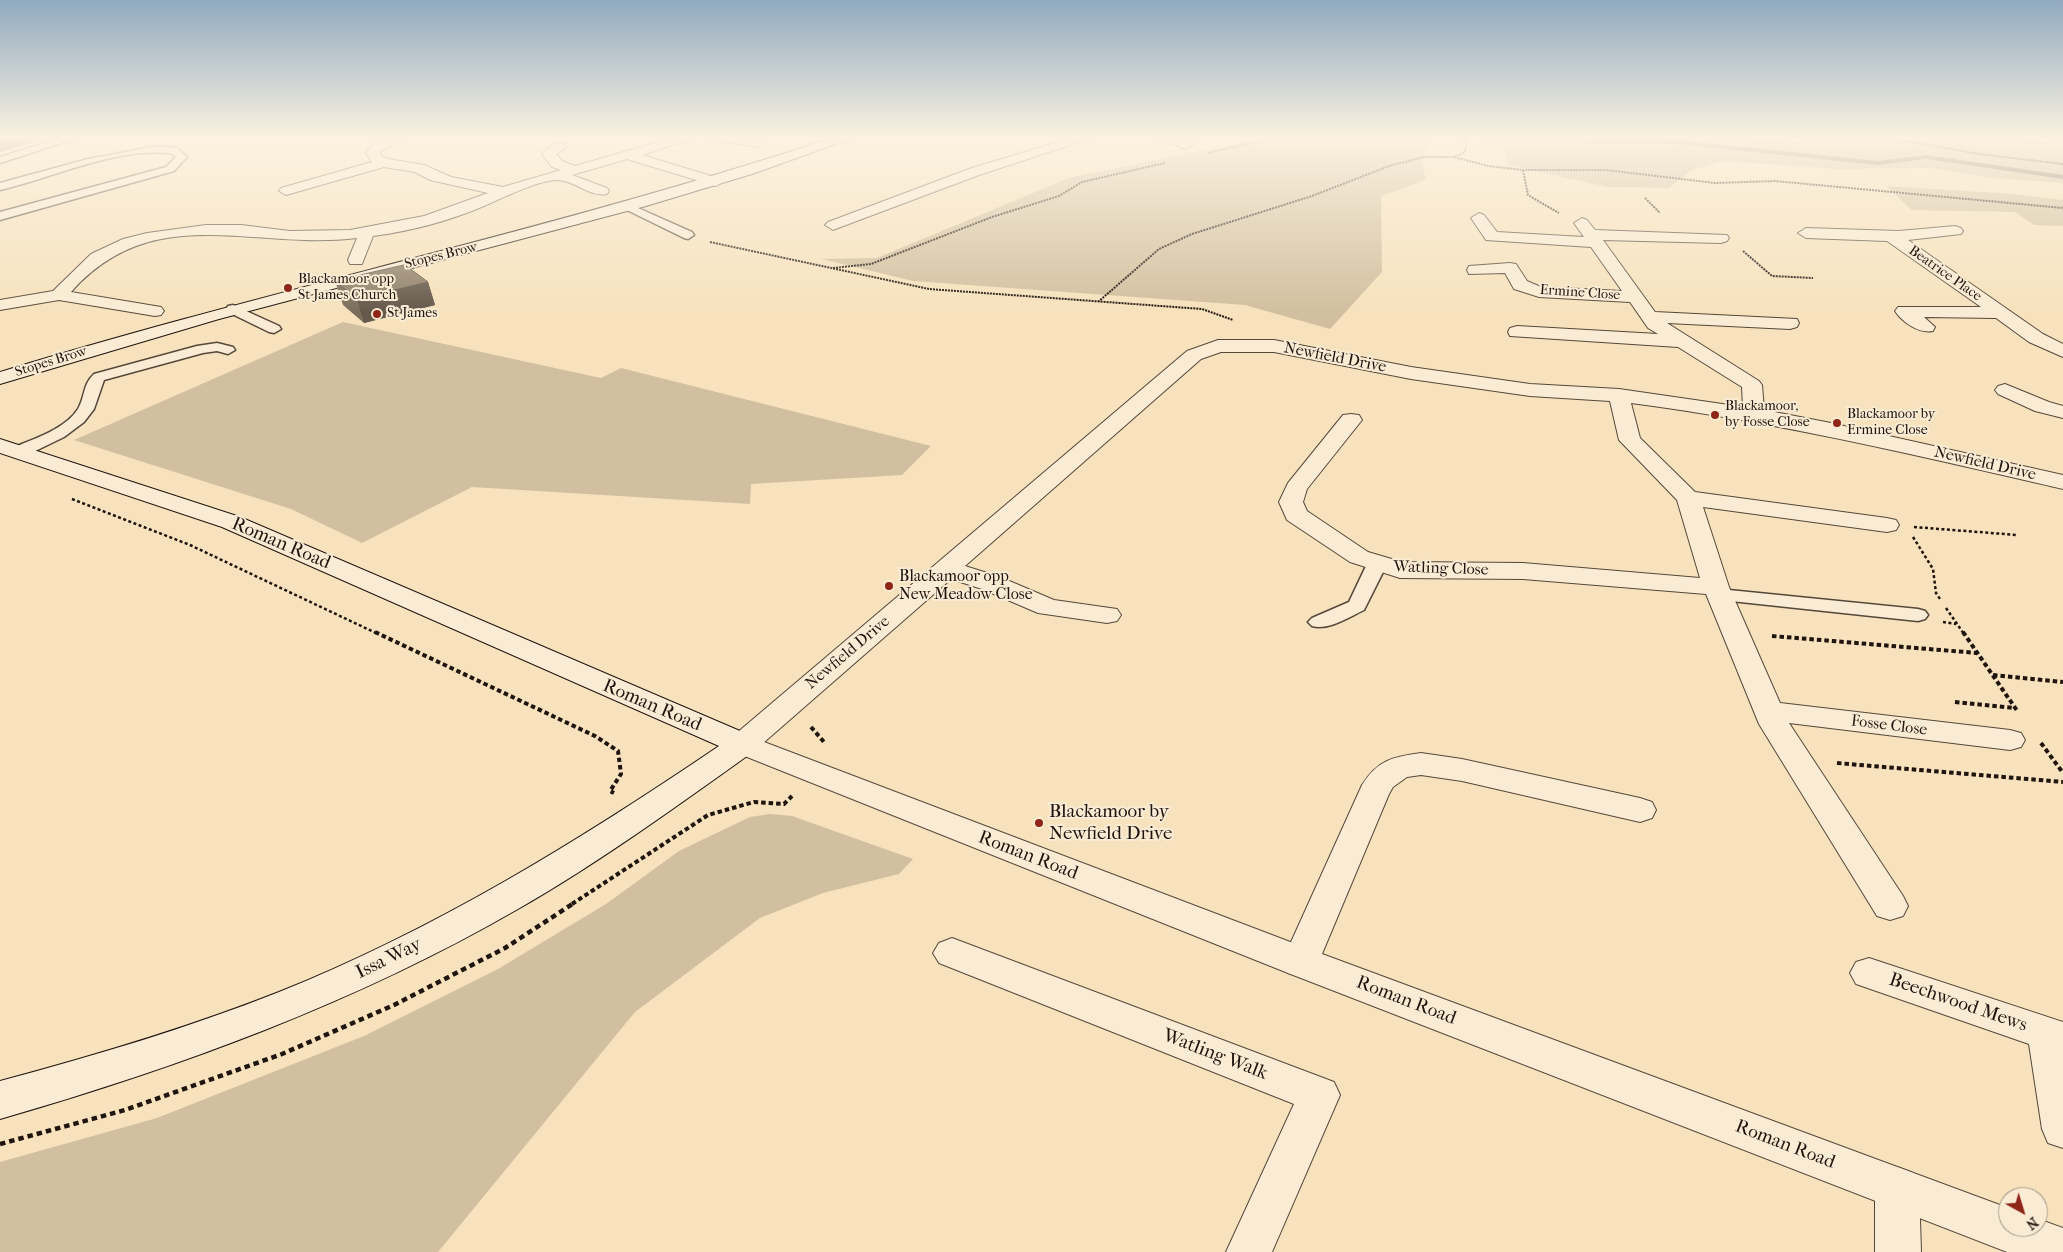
<!DOCTYPE html>
<html>
<head>
<meta charset="utf-8">
<style>
  body { margin:0 }
  #map { position:relative; width:2063px; height:1252px; overflow:hidden; background:#f7e2bd; font-family:"IM FELL French Canon",serif }
  canvas { display:block }
  .north { position:absolute; left:1998px; top:1187px; width:50px; height:50px; box-sizing:border-box; background:#faecd4; border:1px solid #a29685; border-radius:50%; rotate:141deg; font-size:14px; font-weight:700; line-height:20px; text-align:center; color:#1f140e }
  .north::after { content:''; display:block; margin:auto; width:18px; height:22px; background:#8f2418; clip-path:polygon(50% 0,100% 100%,50% 72%,0 100%) }
</style>
</head>
<body>
<div id="map">
<canvas width="2063" height="1252"></canvas>
<div class="north">N</div>
</div>
<script>
const c = document.querySelector('canvas').getContext('2d');
c.lineJoin = 'round';
function fill(path, color) {
  c.fillStyle = color;
  c.fill(path, 'evenodd');
}
function strokePath(path, color, width, dash) {
  c.strokeStyle = color;
  c.lineWidth = width;
  c.lineCap = dash ? 'butt' : 'round';
  c.setLineDash(dash || []);
  c.stroke(path);
}
function write(font, color, halo, rows, align = 'center') {
  c.font = font + ' "IM FELL French Canon",serif';
  c.lineWidth = 4;
  c.setLineDash([]);
  c.textBaseline = 'middle';
  c.strokeStyle = halo;
  c.fillStyle = color;
  for (const [text, x, y, turn = 0] of rows) {
    c.save();
    c.translate(x, y);
    c.rotate((+turn || 0) * Math.PI / 180);
    c.textAlign = isNaN(turn) ? turn : align;
    if (halo) c.strokeText(text, 0, 0);
    c.fillText(text, 0, 0);
    c.restore();
  }
}
fill(new Path2D(`
  M 1262,136 L 1432,137 C 1420,152 1422,162 1426,180 L 1381,196 L 1382,272 L 1330,329 L 1245,305 L 913,281 L 822,259 L 877,258 L 1069,178 L 1258,139 Z
  M 1480,136 L 1708,136 L 1812,143 L 1881,144 L 1889,136 L 2011,136 L 2063,145 L 2063,183 L 1992,178 L 1929,168 L 1837,169 L 1723,161 L 1692,170 L 1669,188 L 1608,187 L 1508,165 L 1504,148 Z
  M 1886,186 L 2014,194 L 2063,200 L 2063,226 L 2034,225 L 2015,212 L 1912,210 Z
  M 343,322 L 601,378 L 621,368 L 931,446 L 902,475 L 751,484 L 750,504 L 472,487 L 362,543 L 291,509 L 74,440 Z
  M 770,814 L 792,816 L 913,859 L 899,874 L 823,893 L 760,918 L 635,1012 L 438,1252 L 0,1252 L 0,1162 L 157,1118 L 364,1036 L 498,969 L 606,904 L 679,851 L 750,817 Z`), '#d2bf9f');
fill(new Path2D(`
  M 1568,136 L 1592,139 L 1676,140 L 1878,161 L 1926,155 L 2063,175 L 2063,179 L 1926,159 L 1878,165 L 1676,144 L 1592,143 Z`), '#756654');
const service = new Path2D(`
  M 66,136 L 83,136 L 0,163 L 0,157 Z
  M 158,146 L 177,148 L 187,157 L 174,171 L 0,220 L 0,212 L 166,167 L 176,157 L 171,153 C 113,148 55,177 0,190 L 0,183 L 88,159 Z
  M 629,204 L 692,232 L 694,235 L 688,239 L 684,238 L 625,209 L 623,207 Z
  M 233,305 L 279,326 L 281,329 L 274,333 L 269,332 L 228,312 L 226,309 L 228,306 Z
  M 217,343 L 233,347 L 235,350 L 228,354 L 217,351 L 203,353 L 104,380 L 94,409 L 84,422 L 64,437 L 27,455 L 15,455 L 12,451 L 15,447 C 36,438 65,429 78,409 C 85,397 83,384 94,374 L 197,346 Z
  M 1377,558 L 1384,560 L 1387,564 L 1364,610 C 1349,617 1328,631 1312,626 L 1308,622 L 1312,618 L 1349,602 L 1367,564 L 1370,560 Z
  M 1719,589 L 1918,609 L 1925,611 L 1928,615 L 1925,619 L 1918,621 L 1712,599 L 1709,595 L 1712,591 Z`);
const minor = new Path2D(`
  M 386,136 L 406,136 L 380,152 L 381,156 L 388,159 L 424,165 L 451,177 L 503,187 L 561,170 L 552,167 L 542,154 C 547,147 555,142 564,144 L 566,147 L 556,154 L 562,161 L 575,166 L 679,136 L 701,136 L 642,155 L 721,179 L 723,182 L 716,186 L 627,159 L 572,175 L 607,188 L 609,191 L 607,194 C 590,198 573,179 556,180 C 537,181 502,198 484,206 C 449,221 411,231 373,236 L 362,264 L 350,264 L 348,260 L 357,238 C 253,251 153,199 71,292 L 161,307 L 164,311 L 161,315 L 155,316 L 59,300 L 0,310 L 0,300 L 53,291 L 91,254 L 123,239 L 147,233 L 206,225 L 241,225 L 290,231 L 350,230 L 424,216 L 488,193 L 430,180 L 415,172 L 384,167 L 286,195 L 279,191 L 281,188 L 372,162 L 366,153 L 374,144 Z
  M 705,136 L 741,136 L 764,140 L 766,143 L 759,147 L 711,140 Z
  M 1077,136 L 1098,136 L 979,175 L 838,228 L 833,230 L 825,225 L 828,222 L 969,169 Z
  M 1151,136 C 1164,136 1183,135 1193,145 L 1186,149 Z
  M 1479,213 L 1484,215 L 1497,232 L 1584,237 L 1574,223 L 1582,218 L 1587,220 L 1595,230 L 1727,235 L 1729,238 L 1727,241 L 1721,243 L 1603,240 L 1655,312 L 1797,319 L 1799,323 L 1797,327 L 1790,329 L 1667,323 L 1759,381 L 1762,385 L 1764,410 L 1831,423 L 2063,475 L 2063,489 C 1920,456 1777,422 1631,403 L 1640,438 L 1695,492 L 1887,518 L 1896,520 L 1899,525 L 1896,530 L 1887,532 L 1703,507 L 1729,587 L 1780,703 L 2010,730 L 2021,733 L 2025,740 L 2021,747 L 2010,750 L 1789,723 L 1903,896 L 1908,906 L 1903,916 L 1890,920 L 1877,916 L 1759,724 L 1706,594 L 1523,579 L 1400,578 L 1350,562 L 1287,520 L 1279,502 L 1288,483 L 1343,415 L 1351,414 L 1359,415 L 1362,420 L 1307,489 L 1303,502 L 1307,511 L 1368,552 L 1402,562 L 1523,563 L 1700,578 L 1677,500 L 1619,440 L 1610,401 L 1530,396 L 1411,379 L 1274,352 L 1221,352 L 1201,359 L 965,566 L 1000,577 L 1054,600 L 1117,609 L 1121,615 L 1117,621 L 1107,623 L 1038,613 L 982,589 L 951,579 L 754,751 L 743,754 L 732,751 L 727,744 L 732,737 L 1187,351 L 1218,340 L 1274,340 L 1411,367 L 1530,384 L 1619,389 L 1743,407 L 1742,387 L 1678,347 L 1510,336 L 1508,332 L 1510,328 L 1517,326 L 1658,334 L 1648,328 L 1630,302 L 1539,297 L 1514,289 L 1505,273 L 1469,274 L 1467,270 L 1469,266 L 1510,263 L 1516,264 L 1527,281 L 1541,287 L 1622,291 L 1591,247 L 1486,240 L 1471,218 Z
  M 1955,226 L 1961,228 L 1963,231 L 1961,234 L 1908,240 L 2043,334 L 2063,344 L 2063,357 L 2029,342 L 1996,318 L 1924,317 L 1935,327 L 1933,331 C 1919,334 1902,322 1895,311 L 1898,307 L 1981,307 L 1887,241 L 1806,238 L 1798,233 L 1806,228 L 1899,231 Z
  M 2005,384 L 2049,402 L 2063,406 L 2063,418 L 2035,411 L 1998,394 L 1995,390 L 1998,386 Z
  M 1421,753 L 1462,759 L 1640,798 L 1652,802 L 1656,810 L 1652,818 L 1640,822 L 1462,781 L 1421,775 L 1407,777 L 1393,787 L 1389,794 L 1314,973 L 1301,977 L 1288,973 L 1282,962 L 1362,785 C 1378,760 1392,757 1421,753 Z
  M 952,938 L 1334,1082 L 1340,1095 L 1272,1252 L 1226,1252 L 1294,1104 L 939,963 L 933,953 L 939,943 Z
  M 1869,958 L 2063,1022 L 2063,1148 L 2048,1143 L 2042,1129 L 2029,1044 L 1856,984 L 1850,973 L 1856,962 Z
  M 1897,1167 L 1913,1173 L 1919,1188 L 1921,1252 L 1875,1252 L 1875,1188 L 1881,1173 Z`);
const tertiary = new Path2D(`
  M 743,734 L 1314,951 L 2008,1208 L 2008,1227 L 2038,1227 L 2038,1219 L 2063,1228 L 2063,1252 L 2007,1252 L 1288,973 L 732,751 L 727,744 L 732,737 Z`);
const secondary = new Path2D(`
  M 838,136 L 858,136 L 752,174 L 646,206 L 219,319 L 0,384 L 0,372 C 278,287 562,228 838,136 Z
  M 0,439 L 240,517 L 754,737 L 759,744 L 754,751 C 677,806 600,862 518,909 C 355,1003 180,1067 0,1119 L 0,1081 C 94,1056 188,1028 279,992 C 436,929 579,841 719,746 L 222,527 L 0,453 Z`);
strokePath(service, '#55483a', 3);
strokePath(minor, '#55483a', 2);
strokePath(tertiary, '#55483a', 2);
strokePath(secondary, '#1f140e', 2);
strokePath(new Path2D(`
  M 1459,136 L 1467,142 L 1465,152 L 1454,157 L 1488,166 L 1523,170 L 1606,170 L 1715,183 L 1775,181 L 2063,208
  M 1802,136 L 1901,140 L 1979,154 L 2063,164
  M 1208,153 L 1282,136
  M 1523,170 L 1528,195 L 1559,213
  M 1645,198 L 1660,213
  M 710,242 L 929,289 L 1202,309 L 1233,320
  M 1743,251 L 1772,276 L 1813,278
  M 833,268 L 871,264 L 992,217 L 1059,196 L 1082,182 L 1165,163
  M 1098,302 L 1159,249 L 1192,234 L 1312,196 L 1389,166 L 1424,157 L 1454,157`), '#1f140e', 2, [2, 1]);
strokePath(new Path2D(`
  M 72,499 L 190,545 L 378,634
  M 1914,527 L 2017,535
  M 1913,537 L 1933,569 L 1936,593 L 1940,599
  M 1946,608 L 1964,634
  M 1943,622 L 1956,624`), '#1f140e', 2.5, [3, 2.5]);
strokePath(new Path2D(`
  M 375,632 L 595,736 L 618,751 L 621,774 L 610,791 L 614,793
  M 1963,632 L 2018,712
  M 1772,636 L 1977,653
  M 1993,675 L 2063,682
  M 1955,702 L 2015,708
  M 811,727 L 824,742
  M 2041,743 L 2063,773
  M 1837,763 L 2063,782
  M 572,904 L 708,815 L 754,802 L 784,804 L 792,796`), '#1f140e', 4, [4.5, 3]);
strokePath(new Path2D(`
  M 0,1144 L 125,1110 L 282,1054 L 394,1005 L 505,948 L 574,903`), '#1f140e', 4.5, [5.5, 4]);
fill(service, '#faecd4');
fill(minor, '#faecd4');
fill(tertiary, '#faecd4');
fill(secondary, '#faecd4');
fill(new Path2D(`
  M 335,281 L 428,282 L 435,305 L 364,323 L 343,305 Z`), '#7b6d5a');
fill(new Path2D(`
  M 0,136 L 51,136 L 0,152 Z
  M 428,282 L 435,305 L 364,323 L 357,299 Z`), '#64594a');
const building = new Path2D(`
  M 405,265 L 428,282 L 357,299 L 335,281 Z`);
fill(building, '#8f7f69');
strokePath(building, '#64594a', 1);
const sky = c.createLinearGradient(0, 0, 0, 312);
sky.addColorStop(0, '#91aabf');
sky.addColorStop(0.44, '#fbf2e1');
sky.addColorStop(1, '#fbf2e100');
c.fillStyle = sky;
c.fillRect(0, 0, 2063, 312);
for (const [x, y, r, color] of [
  [288,288,5,"#8f2418"],
  [377,314,5,"#8f2418"],
  [1715,415,5,"#8f2418"],
  [1837,423,5,"#8f2418"],
  [889,586,5,"#8f2418"],
  [1039,823,5,"#8f2418"]
]) {
  const dot = new Path2D();
  dot.arc(x, y, r, 0, 2 * Math.PI);
  c.fillStyle = color;
  c.fill(dot);
  strokePath(dot, '#faecd4', 2);
}
write('14px', '#1f140e', '#faecd4', [
  ["Stopes Brow",441,256,-14],
  ["Beatrice Place",1945,274,35],
  ["Ermine Close",1580,293,4],
  ["Stopes Brow",51,362,-17]
]);
write('14px', '#1f140e', '#faecd4', [
  ["Blackamoor opp",298,280],
  ["St James Church",298,296],
  ["St James",387,314],
  ["Blackamoor,",1725,407],
  ["by Fosse Close",1725,423],
  ["Blackamoor by",1847,415],
  ["Ermine Close",1847,431]
], 'left');
write('16px', '#1f140e', '#faecd4', [
  ["Newfield Drive",1335,358,11],
  ["Newfield Drive",1985,464,13],
  ["Watling Close",1441,569,2],
  ["Newfield Drive",848,653,-40],
  ["Fosse Close",1889,726,7]
]);
write('16px', '#1f140e', '#faecd4', [
  ["Blackamoor opp",899,577],
  ["New Meadow Close",899,595]
], 'left');
write('19px', '#1f140e', '#faecd4', [
  ["Roman Road",281,544,23],
  ["Roman Road",652,706,23],
  ["Roman Road",1028,856,21],
  ["Issa Way",389,959,-26],
  ["Roman Road",1406,1001,21],
  ["Beechwood Mews",1958,1003,19],
  ["Watling Walk",1215,1055,21],
  ["Roman Road",1785,1145,21]
]);
write('19px', '#1f140e', '#faecd4', [
  ["Blackamoor by",1049,812],
  ["Newfield Drive",1049,834]
], 'left');
</script>
</body>
</html>
